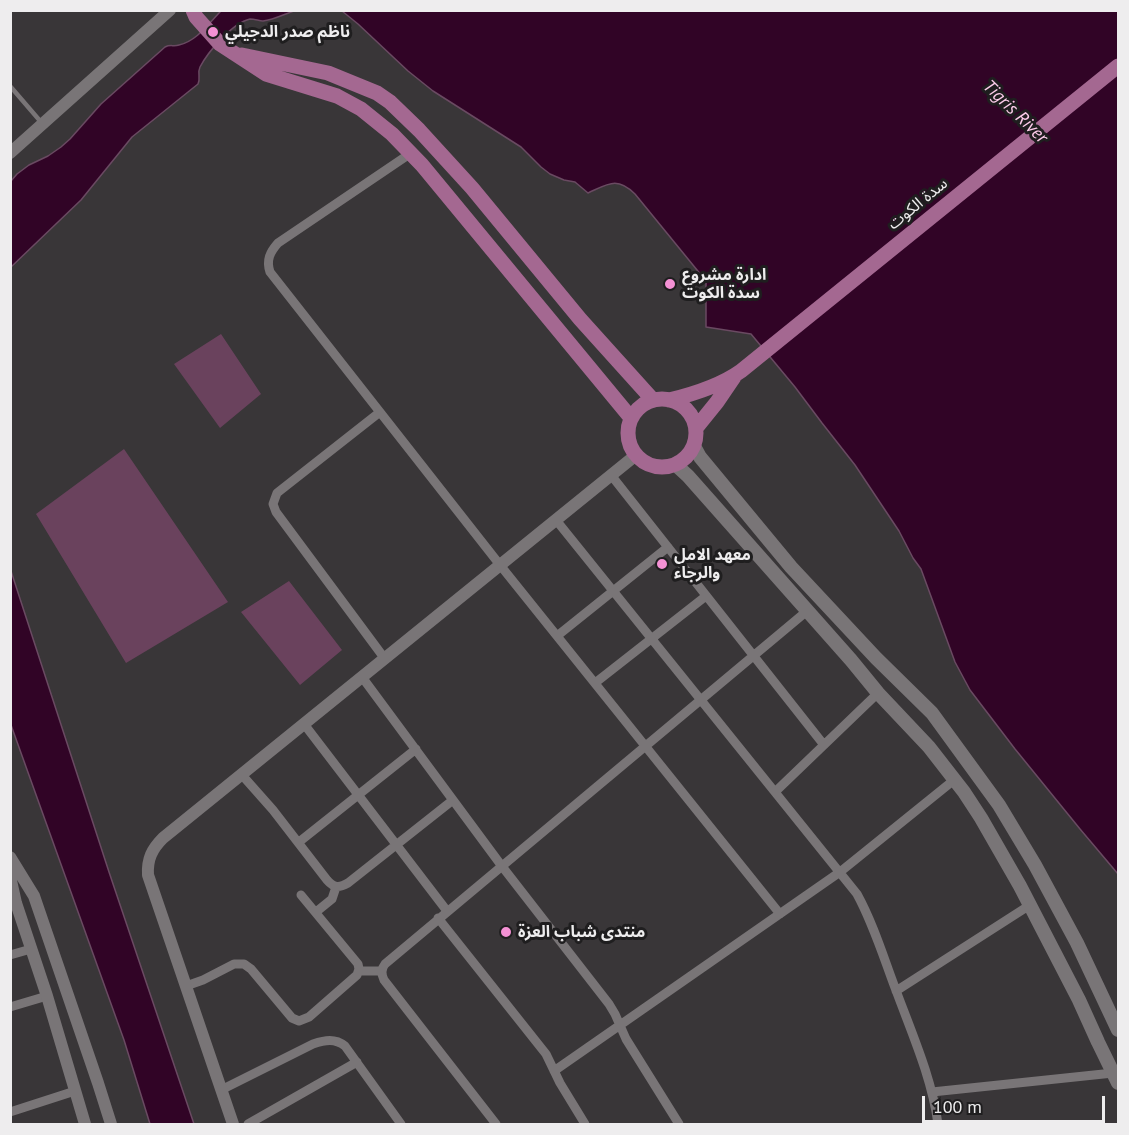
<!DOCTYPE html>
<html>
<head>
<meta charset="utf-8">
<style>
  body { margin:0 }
  #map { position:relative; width:1129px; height:1135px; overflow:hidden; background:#393638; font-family:"PT Sans",sans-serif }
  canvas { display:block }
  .frame { position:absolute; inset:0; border:12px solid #eeedee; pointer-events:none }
  .scale { position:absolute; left:922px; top:1096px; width:183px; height:27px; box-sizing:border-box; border:3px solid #eeedee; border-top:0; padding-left:8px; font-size:18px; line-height:21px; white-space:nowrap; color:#eeedee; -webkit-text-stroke:4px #1f1e1f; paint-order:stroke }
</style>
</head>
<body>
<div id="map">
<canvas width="1129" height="1135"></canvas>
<div class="frame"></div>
<div class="scale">100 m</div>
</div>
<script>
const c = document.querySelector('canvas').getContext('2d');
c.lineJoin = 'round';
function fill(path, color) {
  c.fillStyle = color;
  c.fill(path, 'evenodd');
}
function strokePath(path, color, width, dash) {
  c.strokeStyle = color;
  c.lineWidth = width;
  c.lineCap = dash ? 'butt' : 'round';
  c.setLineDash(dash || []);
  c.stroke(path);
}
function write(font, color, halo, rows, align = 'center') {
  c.font = font + ' "PT Sans","Noto Sans Arabic",sans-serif';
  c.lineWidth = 6;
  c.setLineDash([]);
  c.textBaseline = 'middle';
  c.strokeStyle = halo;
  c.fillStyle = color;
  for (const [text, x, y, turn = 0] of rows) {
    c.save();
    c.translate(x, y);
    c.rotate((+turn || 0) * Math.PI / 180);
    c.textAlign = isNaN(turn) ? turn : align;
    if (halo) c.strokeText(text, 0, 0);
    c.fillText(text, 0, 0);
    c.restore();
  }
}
fill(new Path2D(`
  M 221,334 L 261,394 L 220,428 L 174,364 Z
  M 124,449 L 228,602 L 126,663 L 36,514 Z
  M 289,581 L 342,650 L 300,685 L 241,612 Z`), '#6a425d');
const water = new Path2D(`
  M 221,11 L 294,11 C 285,14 273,20 263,21 C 259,21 255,19 250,19 C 232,23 208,52 200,67 C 197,73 201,78 198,84 L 132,137 L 81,200 L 11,267 L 11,181 L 17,174 L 29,165 L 48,156 L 61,147 L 70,139 L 101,104 L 165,47 C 171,44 173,47 179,45 C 197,41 209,23 221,11 Z
  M 342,11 L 1118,11 L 1118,874 L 1080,829 L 1015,749 L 970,690 L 955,662 L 921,569 L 913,558 L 899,531 L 855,465 L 822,423 L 795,387 L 751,334 L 706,327 L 706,281 L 635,194 C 617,176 608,184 588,193 L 575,182 L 564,180 L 550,174 L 541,167 L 521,147 L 433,91 L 408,71 L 358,24 Z
  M 10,568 L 109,872 L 194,1124 L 150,1124 L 124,1040 L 11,725 Z`);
fill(water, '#310426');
strokePath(water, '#6a4a62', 1.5);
strokePath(new Path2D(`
  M 10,86 L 41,122`), '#797577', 4.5);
strokePath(new Path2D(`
  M 411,153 L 278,243 C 270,252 266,260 270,272 L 500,565 L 780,914
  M 380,412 L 277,493 L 273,504 L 276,512 L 385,659
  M 611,475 L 824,745
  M 556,520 L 857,894 C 874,925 884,959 897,993 C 913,1036 932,1079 938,1124
  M 557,636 L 668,547
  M 362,677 L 501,865 L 609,1004 L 615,1014 L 626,1039 L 679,1124
  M 595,683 L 706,596
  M 304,724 L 447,911
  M 242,775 L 273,810 L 327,880 C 334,888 339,888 348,883 L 453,800
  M 775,792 L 878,693
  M 299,842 L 416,749
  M 316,912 L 332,899 L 336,887
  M 438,918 L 546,1054 L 560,1083 L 585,1124
  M 10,955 L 31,949
  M 359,971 L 382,971
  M 186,986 L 203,980 L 234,964 L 244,964 L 251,969 L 292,1018 L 299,1021 L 309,1017 L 357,975 L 359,969 L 358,964 L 301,895
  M 896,991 L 1030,905
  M 10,1007 L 47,996
  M 554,1071 L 840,872 L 954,780
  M 221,1090 L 313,1044 C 325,1040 335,1038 345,1046 L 401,1124
  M 932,1092 L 1113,1073
  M 10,1112 L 75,1091
  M 248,1124 L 357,1062
  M 496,1124 L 384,980 C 381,974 381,969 385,964 L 807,611`), '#797577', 9);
strokePath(new Path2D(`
  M 10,153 L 170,10
  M 10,857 L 34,896 L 98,1083 L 111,1124
  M 10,876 L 16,903 L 47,996 L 85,1124
  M 233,1124 L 148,875 C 147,859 152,849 163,838 L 636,455`), '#797577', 12);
strokePath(new Path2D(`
  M 694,446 L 700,457 L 791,567 L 876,658 L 932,713 L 999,805 L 1035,865 L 1077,943 L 1118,1030
  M 676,465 L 688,476 L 851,660 L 878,693 L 929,747 L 964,792 L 981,818 L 1020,886 L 1079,1000 L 1098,1042 L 1118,1083`), '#797577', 14);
strokePath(new Path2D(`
  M 193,10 L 196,17 L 220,44 L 266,74 L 337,96 L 361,109 L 392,134 L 422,165 L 631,418
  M 242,55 L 328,73 L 377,93 L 390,102 L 419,130 L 472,188 L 580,319 L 653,400
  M628 433a34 34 0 1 1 68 0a34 34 0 1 1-68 0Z
  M 669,400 C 694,394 720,386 741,371 L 1118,66
  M 696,428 L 717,402 L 734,377`), '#a46891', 15);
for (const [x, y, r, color] of [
  [213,32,6,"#f491d4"],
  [670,284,6,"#f491d4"],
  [662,564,6,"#f491d4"],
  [506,932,6,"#f491d4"]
]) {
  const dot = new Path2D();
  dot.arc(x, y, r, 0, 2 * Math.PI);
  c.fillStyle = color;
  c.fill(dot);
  strokePath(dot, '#1f1e1f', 2);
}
write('bold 16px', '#eeedee', '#1f1e1f', [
  ["ناظم صدر الدجيلي",225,32],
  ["ادارة مشروع",682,275],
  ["سدة الكوت",682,293],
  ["معهد الامل",674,555],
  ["والرجاء",674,573],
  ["منتدى شباب العزة",518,932]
], 'left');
write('16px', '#eeedee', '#1f1e1f', [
  ["سدة الكوت",918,204,-39]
]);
write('italic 18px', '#fdcceb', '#1f1e1f', [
  ["Tigris River",1015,112,44]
]);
</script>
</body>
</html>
